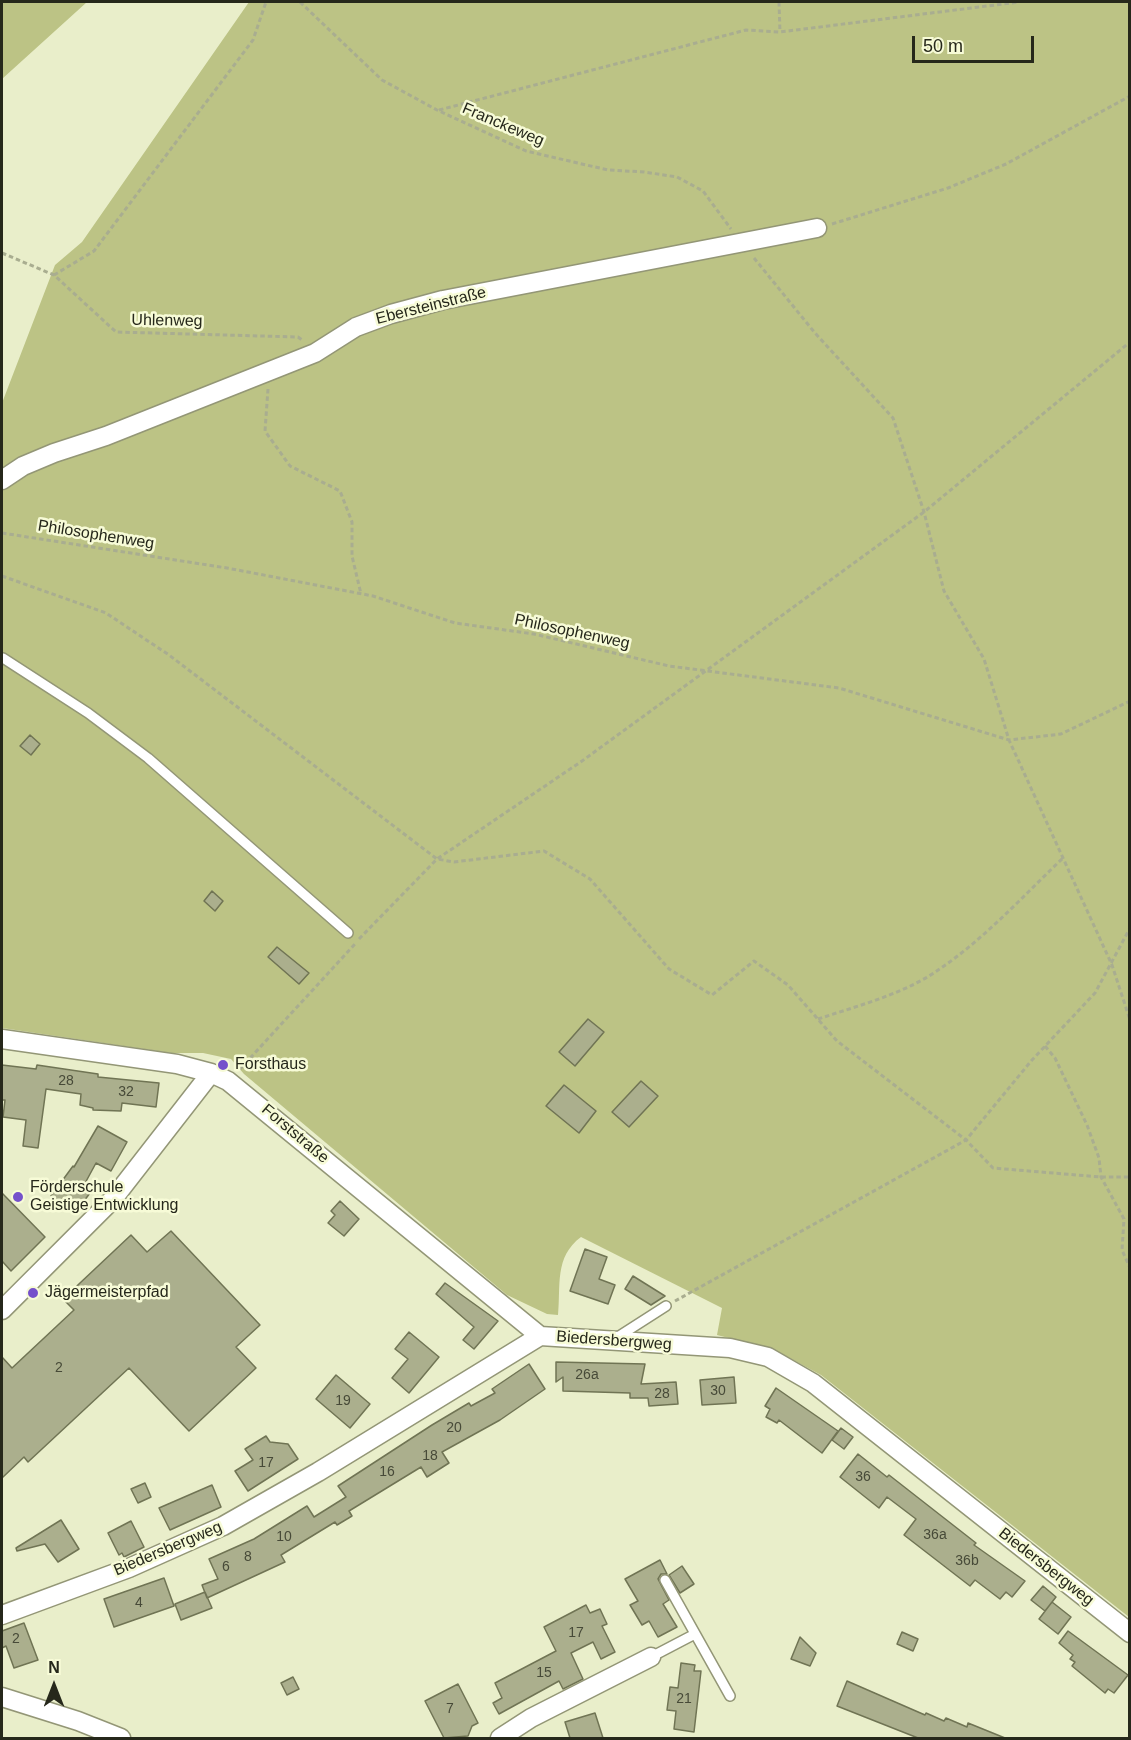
<!DOCTYPE html>
<html>
<head>
<meta charset="utf-8">
<style>
  body { margin:0 }
  #map { position:relative; width:1131px; height:1740px; overflow:hidden; background:#e9eeca; font-family:Arial,sans-serif }
  canvas { display:block }
  .frame { position:absolute; inset:0; border:3px solid #26281b; pointer-events:none }
  .north { position:absolute; left:24px; top:1656px; width:60px; height:60px; -webkit-text-stroke:4px #f7fbd7; paint-order:stroke; rotate:0deg; font-size:16px; font-weight:700; line-height:24px; text-align:center; color:#26281b }
  .north::after { content:''; display:block; margin:auto; width:21px; height:27px; background:#26281b; clip-path:polygon(50% 0,100% 100%,50% 72%,0 100%) }
  .scale { position:absolute; left:912px; top:36px; width:122px; height:27px; box-sizing:border-box; border:3px solid #26281b; border-top:0; padding-left:8px; font-size:18px; line-height:21px; white-space:nowrap; color:#26281b; -webkit-text-stroke:4px #f7fbd7; paint-order:stroke }
</style>
</head>
<body>
<div id="map">
<canvas width="1131" height="1740"></canvas>
<div class="frame"></div>
<div class="north">N</div>
<div class="scale">50 m</div>
</div>
<script>
const c = document.querySelector('canvas').getContext('2d');
c.lineJoin = 'round';
function fill(path, color) {
  c.fillStyle = color;
  c.fill(path, 'evenodd');
}
function strokePath(path, color, width, dash) {
  c.strokeStyle = color;
  c.lineWidth = width;
  c.lineCap = dash ? 'butt' : 'round';
  c.setLineDash(dash || []);
  c.stroke(path);
}
function write(font, color, halo, rows, align = 'center') {
  c.font = font + ' Arial,sans-serif';
  c.lineWidth = 5;
  c.setLineDash([]);
  c.textBaseline = 'middle';
  c.strokeStyle = halo;
  c.fillStyle = color;
  for (const [text, x, y, turn = 0] of rows) {
    c.save();
    c.translate(x, y);
    c.rotate((+turn || 0) * Math.PI / 180);
    c.textAlign = isNaN(turn) ? turn : align;
    if (halo) c.strokeText(text, 0, 0);
    c.fillText(text, 0, 0);
    c.restore();
  }
}
fill(new Path2D(`
  M 2,2 L 87,2 L 2,79 Z
  M 249,2 L 1129,2 L 1129,1617 L 821,1375 L 775,1350 L 717,1335 L 722,1308 L 581,1237 C 554,1257 561,1286 558,1315 L 547,1314 L 507,1295 L 244,1074 L 231,1059 L 203,1053 L 171,1053 L 2,1028 L 2,403 L 55,265 L 82,242 Z`), '#bcc385');
const building = new Path2D(`
  M 30,735 L 40,744 L 31,755 L 20,746 Z
  M 212,891 L 223,901 L 215,911 L 204,901 Z
  M 277,947 L 309,973 L 299,984 L 268,957 Z
  M 588,1019 L 604,1032 L 575,1066 L 559,1052 Z
  M 2,1065 L 36,1069 L 37,1065 L 98,1074 L 98,1077 L 159,1083 L 156,1107 L 122,1103 L 121,1111 L 93,1110 L 93,1108 L 80,1105 L 81,1094 L 46,1089 L 38,1148 L 23,1146 L 26,1120 L 3,1117 L 5,1100 L 2,1100 Z
  M 641,1081 L 658,1096 L 629,1127 L 612,1112 Z
  M 564,1085 L 596,1111 L 579,1133 L 546,1106 Z
  M 98,1126 L 127,1142 L 111,1171 L 96,1163 L 83,1187 L 90,1193 L 75,1213 L 51,1196 L 73,1166 L 74,1167 Z
  M 2,1193 L 45,1237 L 11,1271 L 2,1261 Z
  M 340,1201 L 359,1219 L 344,1236 L 328,1223 L 335,1215 L 331,1211 Z
  M 171,1231 L 260,1325 L 236,1347 L 256,1368 L 189,1431 L 129,1368 L 28,1462 L 24,1457 L 2,1478 L 2,1357 L 12,1368 L 74,1310 L 63,1299 L 131,1235 L 147,1252 Z
  M 585,1249 L 607,1257 L 599,1279 L 615,1285 L 608,1304 L 570,1291 Z
  M 633,1276 L 665,1296 L 651,1305 L 625,1289 Z
  M 445,1283 L 498,1321 L 474,1349 L 463,1340 L 474,1327 L 436,1294 Z
  M 409,1332 L 439,1357 L 409,1393 L 392,1378 L 408,1359 L 395,1349 Z
  M 556,1362 L 645,1364 L 641,1384 L 676,1382 L 678,1404 L 649,1406 L 648,1398 L 630,1398 L 630,1393 L 563,1391 L 563,1377 L 556,1382 Z
  M 529,1364 L 545,1389 L 500,1420 L 442,1452 L 449,1463 L 427,1477 L 421,1467 L 349,1511 L 352,1516 L 337,1525 L 335,1522 L 281,1555 L 285,1562 L 207,1598 L 202,1585 L 218,1579 L 209,1559 L 254,1539 L 307,1506 L 314,1517 L 346,1497 L 338,1486 L 432,1425 L 469,1403 L 471,1406 L 495,1393 L 492,1389 Z
  M 336,1375 L 370,1404 L 350,1428 L 316,1399 Z
  M 734,1377 L 736,1403 L 702,1405 L 700,1380 Z
  M 776,1388 L 838,1431 L 822,1453 L 779,1420 L 777,1423 L 766,1417 L 770,1409 L 765,1406 Z
  M 841,1428 L 853,1437 L 844,1449 L 832,1440 Z
  M 266,1436 L 270,1442 L 288,1444 L 298,1459 L 248,1491 L 235,1471 L 253,1460 L 245,1449 Z
  M 858,1454 L 887,1477 L 889,1475 L 976,1543 L 974,1545 L 1025,1581 L 1012,1597 L 1006,1592 L 1000,1599 L 975,1580 L 970,1586 L 904,1535 L 916,1519 L 887,1497 L 879,1508 L 840,1477 Z
  M 145,1483 L 151,1497 L 138,1503 L 131,1489 Z
  M 212,1485 L 221,1507 L 170,1530 L 159,1508 Z
  M 61,1520 L 79,1549 L 58,1562 L 45,1544 L 17,1551 L 16,1548 Z
  M 131,1521 L 144,1547 L 124,1557 L 122,1553 L 119,1555 L 108,1533 Z
  M 660,1560 L 667,1574 L 661,1574 L 658,1579 L 669,1600 L 663,1604 L 677,1627 L 658,1637 L 649,1621 L 642,1625 L 630,1605 L 638,1601 L 625,1579 Z
  M 682,1566 L 694,1584 L 680,1593 L 669,1575 Z
  M 164,1578 L 174,1606 L 114,1627 L 104,1599 Z
  M 1043,1586 L 1056,1597 L 1045,1611 L 1031,1600 Z
  M 205,1592 L 212,1608 L 181,1620 L 175,1604 Z
  M 1052,1602 L 1071,1617 L 1058,1634 L 1039,1619 Z
  M 586,1605 L 590,1613 L 600,1609 L 607,1624 L 602,1626 L 615,1652 L 601,1659 L 593,1642 L 571,1653 L 583,1679 L 563,1689 L 559,1681 L 499,1714 L 493,1703 L 502,1698 L 495,1683 L 556,1651 L 544,1627 Z
  M 24,1623 L 38,1660 L 14,1668 L 6,1646 L 2,1648 L 2,1631 Z
  M 1068,1631 L 1128,1675 L 1114,1693 L 1108,1689 L 1105,1693 L 1072,1666 L 1075,1662 L 1070,1659 L 1073,1655 L 1059,1643 Z
  M 902,1632 L 918,1639 L 913,1651 L 897,1644 Z
  M 800,1637 L 816,1653 L 810,1666 L 791,1659 Z
  M 681,1663 L 695,1665 L 694,1671 L 701,1671 L 694,1732 L 674,1729 L 676,1711 L 667,1710 L 670,1687 L 678,1688 Z
  M 293,1677 L 299,1689 L 287,1695 L 281,1683 Z
  M 847,1681 L 925,1715 L 926,1713 L 944,1721 L 946,1718 L 967,1727 L 968,1723 L 1005,1738 L 918,1738 L 837,1706 Z
  M 458,1684 L 478,1723 L 472,1726 L 468,1736 L 444,1738 L 425,1701 Z
  M 595,1713 L 603,1738 L 570,1738 L 565,1722 Z`);
fill(building, '#abaf8d');
strokePath(building, '#707454', 1.5);
const service = new Path2D(`
  M 3,658 L 88,713 L 148,758 L 348,933
  M 613,1340 L 666,1306
  M 665,1580 L 730,1696
  M 651,1657 L 695,1634`);
const minor = new Path2D(`
  M 2,480 L 23,466 L 54,453 L 106,436 L 315,353 L 356,327 L 391,314 L 443,300 L 817,228
  M 2,1039 L 177,1064 L 211,1073 L 228,1081 L 540,1336
  M 2,1310 L 113,1199 L 211,1073
  M 2,1615 L 129,1568 L 223,1526 L 318,1472 L 540,1336 L 730,1348 L 768,1357 L 813,1383 L 1130,1633
  M 2,1697 L 78,1721 L 121,1738
  M 500,1738 L 531,1718 L 651,1657`);
strokePath(service, '#939676', 12);
strokePath(minor, '#939676', 21);
strokePath(new Path2D(`
  M 300,2 L 382,80 L 437,110 L 526,151 L 608,170 L 644,172 L 677,177 L 703,191 L 731,229
  M 779,2 L 780,32
  M 439,110 L 746,30 L 780,32 L 1019,2
  M 832,224 L 948,188 L 1006,164 L 1130,96
  M 2,253 L 54,275 L 116,332 L 298,337 L 302,340
  M 754,258 L 815,333 L 893,418 L 924,512 L 944,591 L 984,659 L 1009,740 L 1112,965 L 1130,1020
  M 54,275 L 94,251 L 253,40 L 266,2
  M 268,389 L 265,431 L 290,466 L 340,491 L 352,522 L 352,556 L 361,594
  M 2,533 L 227,568 L 373,596 L 455,623 L 534,634 L 669,666 L 839,688 L 1009,740 L 1061,734 L 1130,701
  M 2,576 L 106,613 L 169,655 L 437,859 L 454,862 L 544,851 L 590,879 L 669,969 L 712,995 L 754,961 L 788,985 L 837,1041 L 966,1140 L 993,1168 L 1101,1177 L 1130,1177
  M 359,939 L 437,859 L 582,761 L 924,512 L 1130,342
  M 818,1019 C 854,1007 896,996 929,976 C 980,944 1020,899 1063,858
  M 1045,1046 L 1055,1058 L 1087,1125 L 1099,1158 L 1101,1177 L 1124,1219 L 1122,1250 L 1130,1268
  M 240,1069 L 355,944
  M 675,1301 L 966,1140 L 1032,1060 L 1095,993 L 1130,928`), '#a9ad90', 3, [4.5, 3]);
strokePath(service, '#fff', 9);
strokePath(minor, '#fff', 18);
for (const [x, y, r, color] of [
  [223,1065,6,"#7551cb"],
  [18,1197,6,"#7551cb"],
  [33,1293,6,"#7551cb"]
]) {
  const dot = new Path2D();
  dot.arc(x, y, r, 0, 2 * Math.PI);
  c.fillStyle = color;
  c.fill(dot);
  strokePath(dot, '#f7fbd7', 2);
}
write('14px', '#474a38', null, [
  ["28",66,1081],
  ["32",126,1092],
  ["2",59,1368],
  ["26a",587,1375],
  ["30",718,1391],
  ["28",662,1394],
  ["19",343,1401],
  ["20",454,1428],
  ["18",430,1456],
  ["17",266,1463],
  ["16",387,1472],
  ["36",863,1477],
  ["36a",935,1535],
  ["10",284,1537],
  ["8",248,1557],
  ["36b",967,1561],
  ["6",226,1567],
  ["4",139,1603],
  ["17",576,1633],
  ["2",16,1639],
  ["15",544,1673],
  ["21",684,1699],
  ["7",450,1709]
]);
write('16px', '#26281b', '#f7fbd7', [
  ["Franckeweg",503,125,23],
  ["Ebersteinstraße",431,306,-14],
  ["Uhlenweg",167,321,1],
  ["Philosophenweg",96,535,9],
  ["Philosophenweg",572,632,12],
  ["Forststraße",295,1134,40],
  ["Biedersbergweg",614,1341,4],
  ["Biedersbergweg",168,1549,-23],
  ["Biedersbergweg",1046,1567,38]
]);
write('16px', '#26281b', '#f7fbd7', [
  ["Forsthaus",235,1065],
  ["Förderschule",30,1188],
  ["Geistige Entwicklung",30,1206],
  ["Jägermeisterpfad",45,1293]
], 'left');
</script>
</body>
</html>
